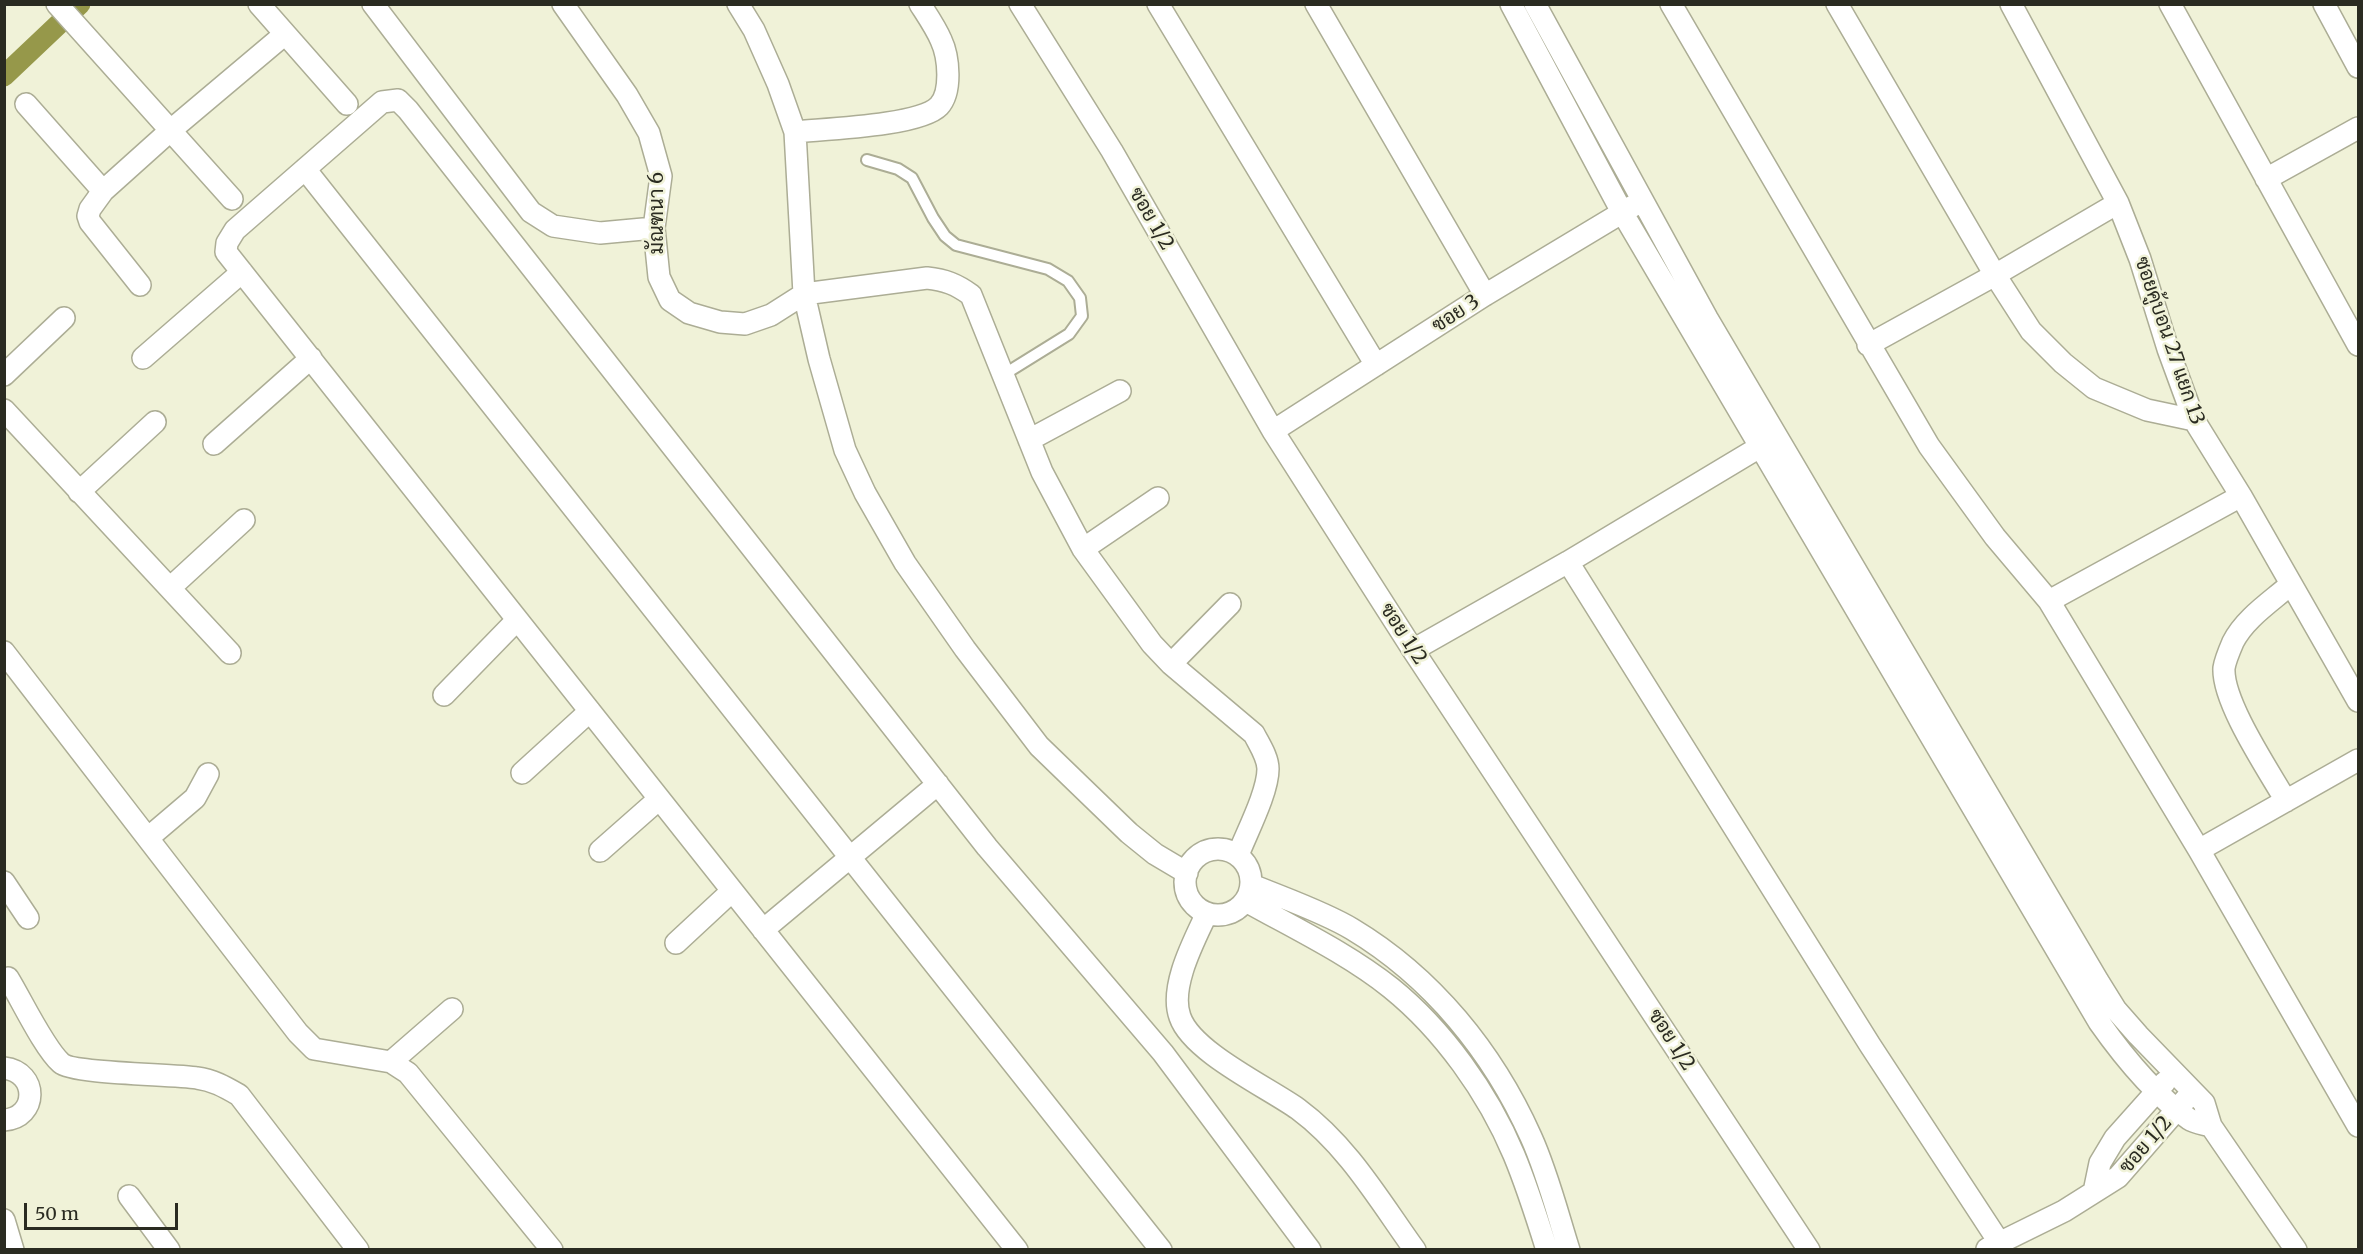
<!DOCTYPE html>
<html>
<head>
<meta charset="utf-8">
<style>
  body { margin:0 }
  #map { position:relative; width:2363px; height:1254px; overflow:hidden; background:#f0f2d8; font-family:Merriweather,serif }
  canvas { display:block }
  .frame { position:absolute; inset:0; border:6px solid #2a2b21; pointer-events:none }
  .scale { position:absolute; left:24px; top:1203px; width:154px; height:27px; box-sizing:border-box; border:3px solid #2a2b21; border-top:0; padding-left:8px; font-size:18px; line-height:21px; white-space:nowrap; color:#2a2b21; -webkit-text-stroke:4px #f0f2d8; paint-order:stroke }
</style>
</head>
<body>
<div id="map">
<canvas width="2363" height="1254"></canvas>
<div class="frame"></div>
<div class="scale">50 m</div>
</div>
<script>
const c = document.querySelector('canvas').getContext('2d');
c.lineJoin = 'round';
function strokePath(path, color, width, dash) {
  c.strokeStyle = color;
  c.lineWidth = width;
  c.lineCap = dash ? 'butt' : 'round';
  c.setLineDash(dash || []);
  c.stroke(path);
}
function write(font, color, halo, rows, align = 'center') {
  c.font = font + ' Merriweather,Sarabun,serif';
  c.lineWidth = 5;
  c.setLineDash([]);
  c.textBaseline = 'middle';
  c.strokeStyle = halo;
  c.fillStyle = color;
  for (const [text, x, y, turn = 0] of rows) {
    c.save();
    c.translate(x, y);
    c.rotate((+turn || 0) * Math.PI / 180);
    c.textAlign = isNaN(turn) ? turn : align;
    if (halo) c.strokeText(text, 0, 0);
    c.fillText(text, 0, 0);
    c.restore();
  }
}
strokePath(new Path2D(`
  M 4,76 L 80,4`), '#96984a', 21);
const service = new Path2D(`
  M 867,160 L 898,169 L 912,178 L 933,218 L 945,236 L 956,245 L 1048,269 L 1068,281 L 1080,298 L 1082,316 L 1069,334 L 1003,375`);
const minor = new Path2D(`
  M 57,4 L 232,199
  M 259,4 L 347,104
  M 373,4 L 531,212 L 553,226 L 600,233 L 654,228
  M 563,4 L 627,95 L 649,133 L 661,176 L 654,228 L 659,277 L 670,300 L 689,313 L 720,322 L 745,324 L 771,315 L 804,294 L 927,278 C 945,280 956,284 971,295 L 1042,472 L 1083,549 L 1152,644 L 1171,664 L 1254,734 C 1259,744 1268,757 1268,769 C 1268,792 1247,832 1238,855
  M 738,4 L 754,30 L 778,84 L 795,132 L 804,294 L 819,359 L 845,450 L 865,493 L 905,563 L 965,649 L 1039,746 L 1129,833 L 1155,854 L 1187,873
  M 1020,4 L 1112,151 L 1273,431 L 1413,650 L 1809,1250
  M 1158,4 L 1376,365
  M 1316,4 L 1485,295
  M 1511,4 L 1622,212 L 2099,1022 C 2123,1056 2155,1095 2189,1119 C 2195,1123 2204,1124 2211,1126
  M 1535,4 L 1707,318 L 2098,981 L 2116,1010 L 2138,1035 L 2204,1103 L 2211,1126 L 2296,1250
  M 1671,4 L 1929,446 L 1995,537 L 2049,601 L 2199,850 L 2358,1126
  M 1837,4 L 1995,275 L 2031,331 L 2063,363 L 2094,388 L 2147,410 L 2194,420
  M 2011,4 L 2118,203 L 2140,259 L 2168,349 L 2194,420 L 2241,496 L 2358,701
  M 2170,4 L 2358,345
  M 2324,4 L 2358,67
  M 26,104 L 103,191
  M 795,132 C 824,129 920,126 939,106 C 952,92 949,57 941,40 C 936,28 927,15 920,4
  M 305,169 L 1161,1250
  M 2266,179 L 2358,128
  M 140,285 L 90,222 L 88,216 L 90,209 L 103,191 L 171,130 L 285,34
  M 1868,345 L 1995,275 L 2118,203
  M 143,358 L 242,272
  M 4,375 L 64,318
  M 4,410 L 230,653
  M 1273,431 L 1485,295 L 1633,206
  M 1029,440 L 1120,391
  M 214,444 L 311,358
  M 79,492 L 155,422
  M 1083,549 L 1158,498
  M 1568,562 L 1870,1045 L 1999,1242
  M 170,588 L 244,520
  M 2049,601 L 2241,496
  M 1413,650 L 1568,562 L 1773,439
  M 4,652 L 298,1033 L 314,1049 L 391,1062 L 408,1073 L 552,1250
  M 1171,664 L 1230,604
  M 444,695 L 517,620
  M 522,773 L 590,711
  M 2286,801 C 2269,771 2222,702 2224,668 C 2225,661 2230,649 2233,642 C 2245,618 2272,601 2291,584
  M 148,838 L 195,798 L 208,774
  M1185 882a33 33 0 1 1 66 0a33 33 0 1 1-66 0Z
  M 2199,850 L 2358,760
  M 600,851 L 659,799
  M 4,882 L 28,918
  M 1252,885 C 1283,898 1324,912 1352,929 C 1432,977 1493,1052 1531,1137 C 1547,1172 1557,1212 1569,1250
  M 1246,901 C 1294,928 1347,953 1391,988 C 1443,1030 1488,1093 1514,1155 C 1527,1186 1537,1218 1547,1250
  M 1207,913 C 1194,941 1169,987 1180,1017 C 1192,1052 1267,1087 1298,1109 C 1348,1146 1379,1200 1415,1250
  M 763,930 L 938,784
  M 676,943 L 732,891
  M 8,978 C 21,999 44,1048 61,1063 C 73,1074 175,1074 197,1078 C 213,1080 225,1087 239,1095 L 358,1250
  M 391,1062 L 452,1009
  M 4,1068 C 39,1072 38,1118 4,1120
  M 2094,1192 L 2100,1163 L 2115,1138 L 2165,1082
  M 129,1196 L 169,1250
  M 4,1220 L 13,1250
  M 1987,1249 L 2064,1211 L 2118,1177 L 2186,1099
  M 1017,1250 L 226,252 L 227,243 L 235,230 L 382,102 L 398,100 L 408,110 L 987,847 L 1163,1053 L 1310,1250`);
strokePath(service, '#acad95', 14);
strokePath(minor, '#acad95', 24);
strokePath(service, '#fff', 10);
strokePath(minor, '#fff', 21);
write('20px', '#2a2b21', '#f0f2d8', [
  ["มัณฑนา 6",657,213,-90],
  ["ซอย 1/2",1151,219,60],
  ["ซอย 3",1456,314,-33],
  ["ซอยคู้บอน 27 แยก 13",2169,341,71],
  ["ซอย 1/2",1403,634,57],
  ["ซอย 1/2",1671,1040,57],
  ["ซอย 1/2",2146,1145,-49]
]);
</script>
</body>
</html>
